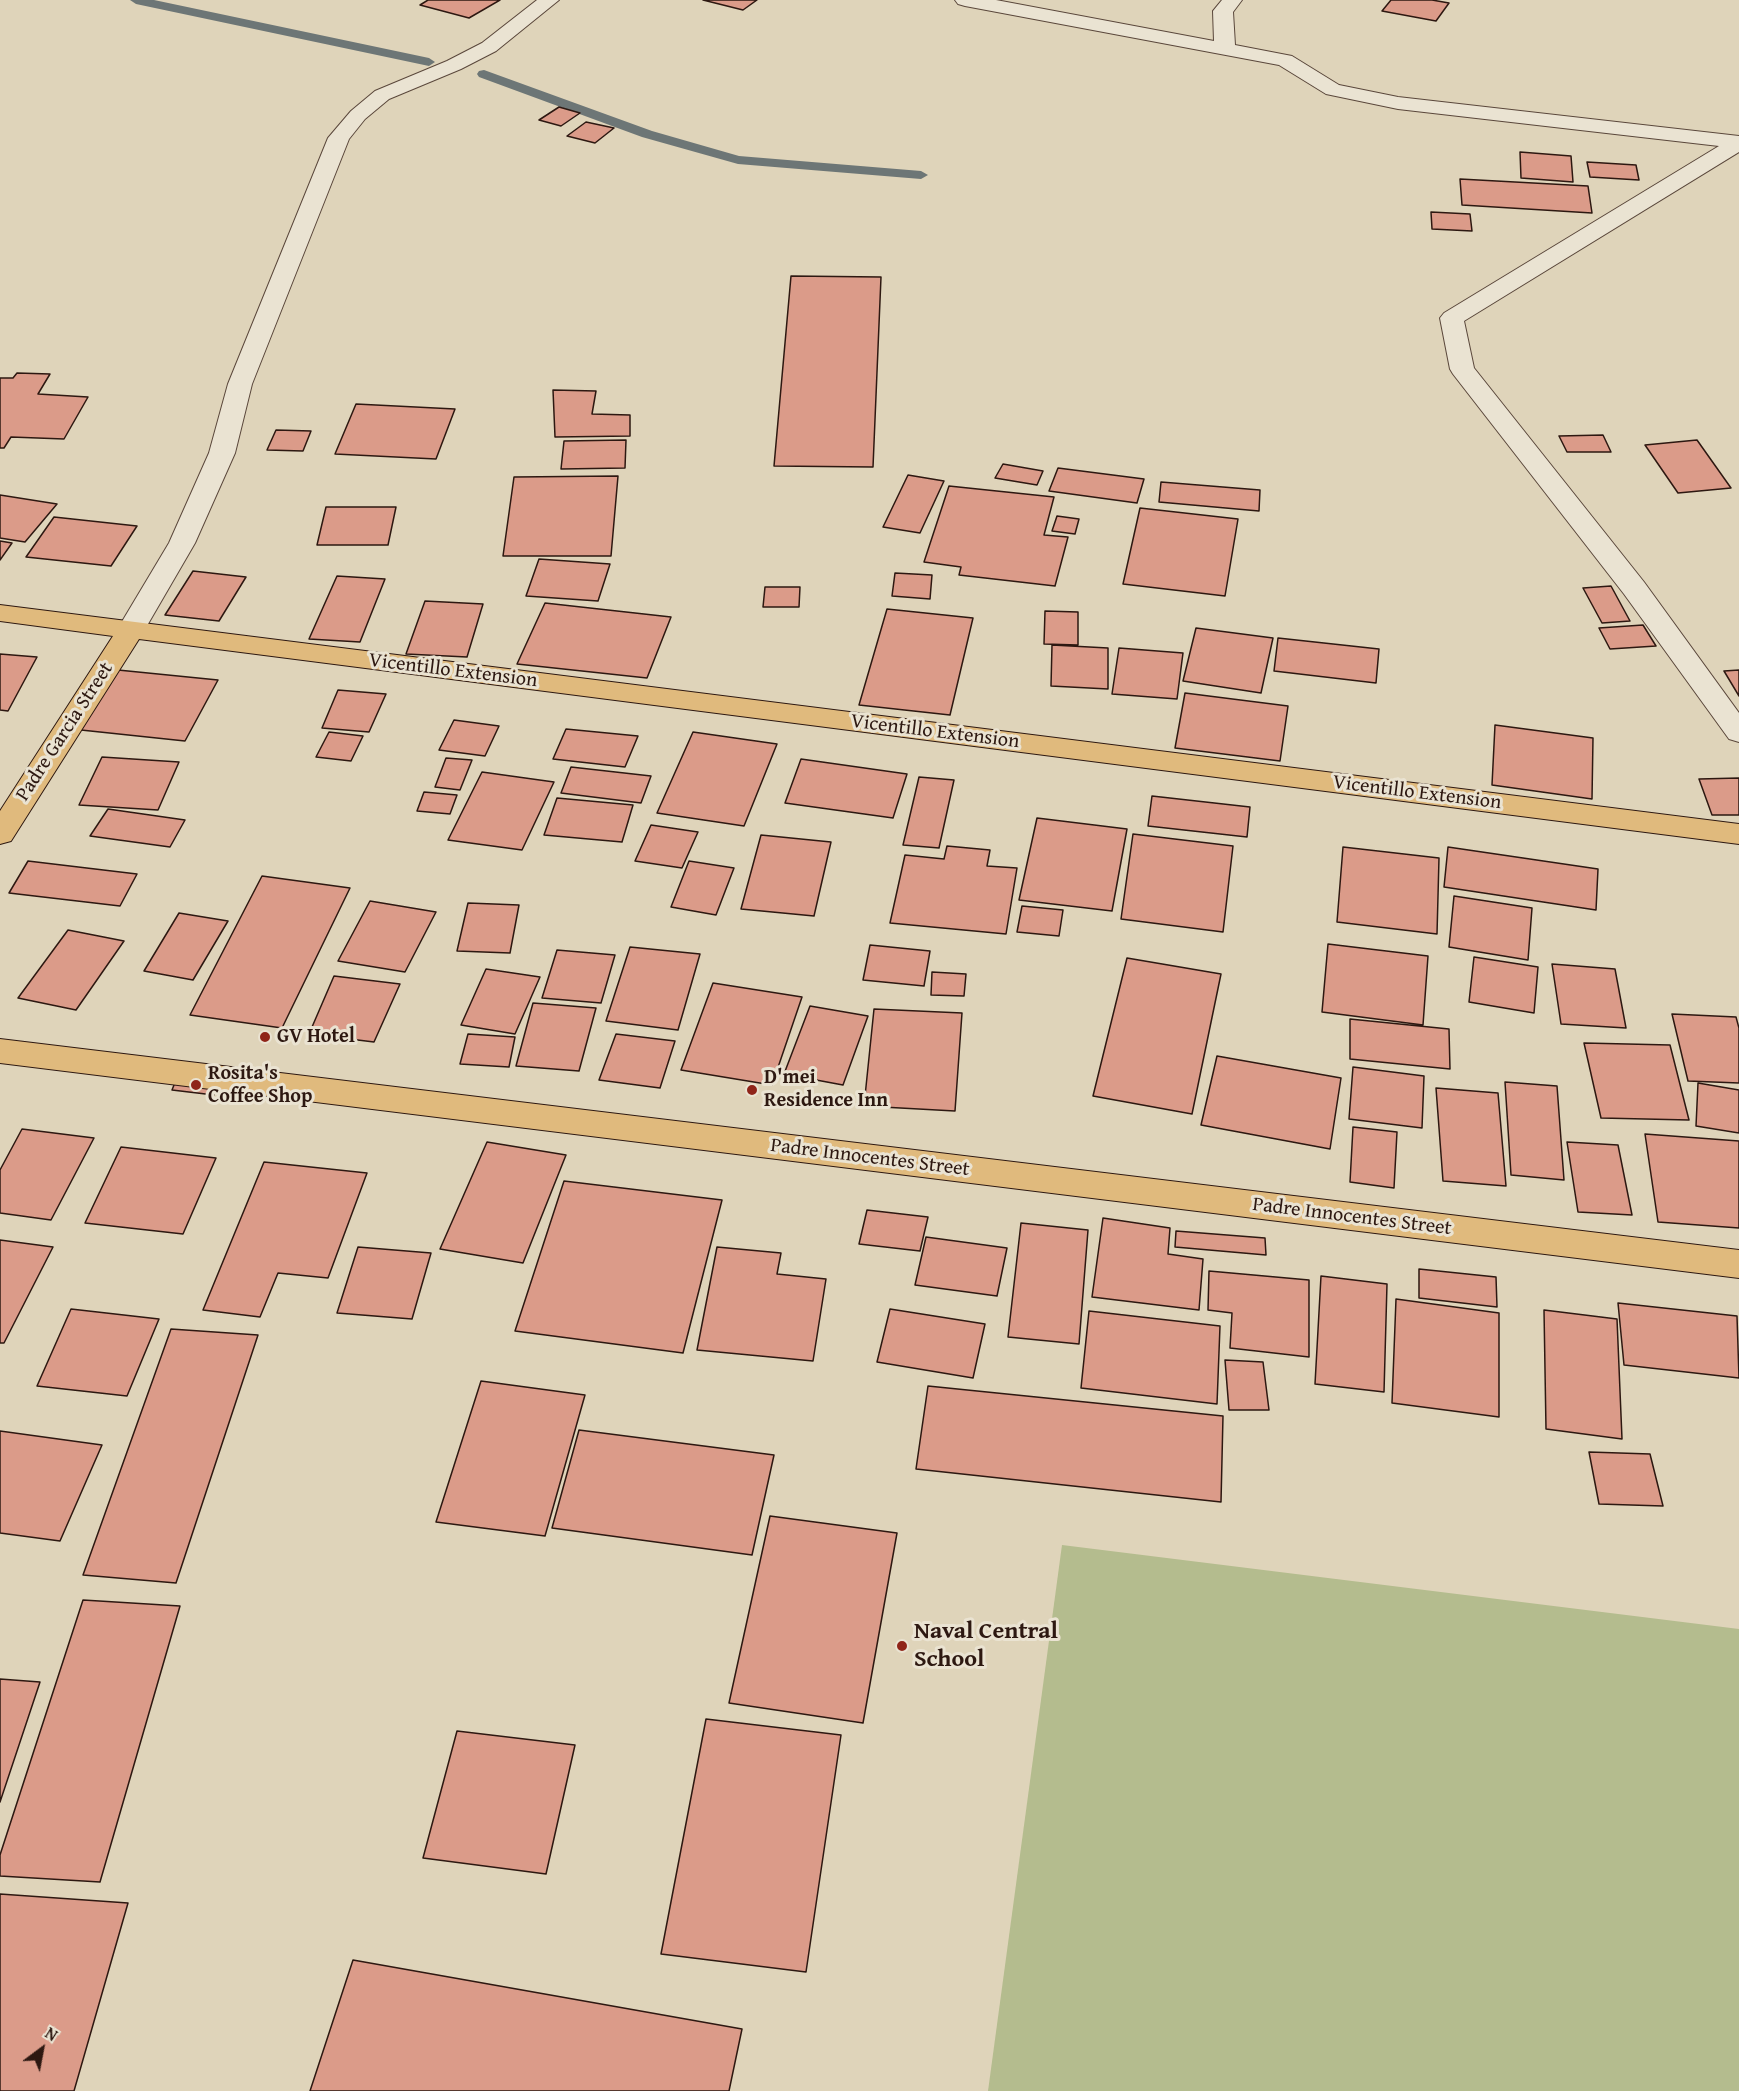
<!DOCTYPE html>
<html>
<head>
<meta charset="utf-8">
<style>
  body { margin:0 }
  #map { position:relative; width:1739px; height:2091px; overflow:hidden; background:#dfd4ba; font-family:"Gentium Book Plus",serif }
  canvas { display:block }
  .north { position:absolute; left:12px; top:2019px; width:60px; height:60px; -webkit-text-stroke:4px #eae3d2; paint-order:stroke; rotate:32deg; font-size:16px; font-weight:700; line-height:24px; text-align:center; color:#2d1811 }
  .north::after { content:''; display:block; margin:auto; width:21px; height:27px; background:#2d1811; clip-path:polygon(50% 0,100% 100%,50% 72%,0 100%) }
</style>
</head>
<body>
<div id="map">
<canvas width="1739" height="2091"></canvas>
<div class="north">N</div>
</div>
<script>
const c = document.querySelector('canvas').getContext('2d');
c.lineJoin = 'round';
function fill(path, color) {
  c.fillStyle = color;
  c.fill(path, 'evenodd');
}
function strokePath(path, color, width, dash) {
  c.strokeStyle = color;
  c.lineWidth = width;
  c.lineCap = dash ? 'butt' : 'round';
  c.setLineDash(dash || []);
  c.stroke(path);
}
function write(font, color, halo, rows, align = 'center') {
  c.font = font + ' "Gentium Book Plus",serif';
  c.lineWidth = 6;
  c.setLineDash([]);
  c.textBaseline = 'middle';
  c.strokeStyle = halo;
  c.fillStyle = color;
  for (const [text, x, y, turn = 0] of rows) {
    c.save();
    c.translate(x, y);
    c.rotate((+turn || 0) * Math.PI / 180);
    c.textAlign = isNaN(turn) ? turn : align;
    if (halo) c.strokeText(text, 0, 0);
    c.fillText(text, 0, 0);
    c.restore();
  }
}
fill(new Path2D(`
  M 1062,1545 L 1739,1629 L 1739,2091 L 988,2091 Z`), '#b4bc8e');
fill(new Path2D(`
  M 130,0 L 154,0 L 429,58 L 435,62 L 429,66 L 136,4 Z
  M 484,70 L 652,131 L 739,156 L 921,171 L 928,175 L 921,179 L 738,164 L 642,137 L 479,77 L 477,74 L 479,71 Z`), '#6d7676');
const building = new Path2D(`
  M 428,0 L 500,0 L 469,18 L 420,5 Z
  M 703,0 L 757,0 L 743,10 Z
  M 1391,0 L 1432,0 L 1449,3 L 1436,21 L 1382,11 Z
  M 559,107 L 580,113 L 561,126 L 539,120 Z
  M 586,122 L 614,128 L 595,143 L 567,136 Z
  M 1520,152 L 1571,156 L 1573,182 L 1521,178 Z
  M 1587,162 L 1636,165 L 1639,180 L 1590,177 Z
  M 1460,179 L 1588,186 L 1592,213 L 1462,205 Z
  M 1431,212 L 1470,214 L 1472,231 L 1432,229 Z
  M 791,276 L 881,277 L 873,467 L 774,466 Z
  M 17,373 L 50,374 L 38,394 L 88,397 L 64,439 L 11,437 L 4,448 L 0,448 L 0,378 L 13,378 Z
  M 553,390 L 596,391 L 592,414 L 630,415 L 630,436 L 555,437 Z
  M 356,404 L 455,409 L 436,459 L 335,454 Z
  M 276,430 L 311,431 L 303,451 L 267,450 Z
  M 1603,435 L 1611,452 L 1567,452 L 1559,436 Z
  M 626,440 L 625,468 L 561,469 L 564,441 Z
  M 1697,440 L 1731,488 L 1678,493 L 1645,445 Z
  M 1003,464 L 1043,471 L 1037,485 L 995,478 Z
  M 1058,468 L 1144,479 L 1137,503 L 1049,491 Z
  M 908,475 L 944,481 L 920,533 L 883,527 Z
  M 618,476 L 611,556 L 503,556 L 514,477 Z
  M 1161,482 L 1260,490 L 1259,511 L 1159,502 Z
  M 949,486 L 1054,497 L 1044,535 L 1068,537 L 1055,586 L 959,575 L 961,567 L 924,562 Z
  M 0,495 L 57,504 L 25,542 L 0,538 Z
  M 326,507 L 396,507 L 388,545 L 317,545 Z
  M 1140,508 L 1238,519 L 1225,596 L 1123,584 Z
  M 1057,516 L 1079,519 L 1075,534 L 1052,531 Z
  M 54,517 L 137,526 L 111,566 L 26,557 Z
  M 0,541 L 12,543 L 0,560 Z
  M 539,559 L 610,564 L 598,601 L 526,596 Z
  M 193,571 L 246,577 L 219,621 L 165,615 Z
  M 895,573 L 932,575 L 930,599 L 892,596 Z
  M 337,576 L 385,579 L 360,642 L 309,639 Z
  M 1611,586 L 1630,621 L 1602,623 L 1583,588 Z
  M 765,587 L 800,587 L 799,607 L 763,607 Z
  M 425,601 L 483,604 L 467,657 L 406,654 Z
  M 545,603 L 671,617 L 647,678 L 517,664 Z
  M 887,609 L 973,618 L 950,715 L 859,705 Z
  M 1045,611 L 1078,612 L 1078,645 L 1044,644 Z
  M 1643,625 L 1656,646 L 1610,649 L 1599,628 Z
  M 1196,628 L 1273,638 L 1261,693 L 1183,681 Z
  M 1278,638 L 1379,649 L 1376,683 L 1274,671 Z
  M 1052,645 L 1108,648 L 1108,689 L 1051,686 Z
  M 1119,648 L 1183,653 L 1177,699 L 1112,694 Z
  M 0,654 L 37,657 L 8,711 L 0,710 Z
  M 118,670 L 218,680 L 185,741 L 81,730 Z
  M 1739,670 L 1739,696 L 1724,671 Z
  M 338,690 L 386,694 L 369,732 L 322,728 Z
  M 1185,693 L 1288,706 L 1280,761 L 1175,748 Z
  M 454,720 L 499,726 L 485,756 L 439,750 Z
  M 1495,725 L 1593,738 L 1592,799 L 1492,785 Z
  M 566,729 L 638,736 L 625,767 L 553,759 Z
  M 329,732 L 363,736 L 351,761 L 316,757 Z
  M 693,732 L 777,744 L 744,826 L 657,813 Z
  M 102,757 L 179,762 L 158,810 L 79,805 Z
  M 446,758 L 472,760 L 460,790 L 435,787 Z
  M 801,759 L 907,774 L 893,818 L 785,803 Z
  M 571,767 L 651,776 L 641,803 L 561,793 Z
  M 482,772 L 554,782 L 522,850 L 448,840 Z
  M 919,777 L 954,780 L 939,848 L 903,845 Z
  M 1739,778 L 1739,815 L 1712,815 L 1699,779 Z
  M 424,792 L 457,795 L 450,814 L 417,811 Z
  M 1152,796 L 1250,807 L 1247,837 L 1148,826 Z
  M 557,798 L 633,805 L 622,842 L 544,835 Z
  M 108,809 L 185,820 L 170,847 L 90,836 Z
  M 1037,818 L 1127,829 L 1112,911 L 1019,900 Z
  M 651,825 L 698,832 L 682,868 L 635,861 Z
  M 1133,834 L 1233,846 L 1223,932 L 1121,919 Z
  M 761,835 L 831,842 L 814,916 L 741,909 Z
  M 947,846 L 990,850 L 987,866 L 1017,868 L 1006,934 L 890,923 L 905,855 L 944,859 Z
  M 1343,847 L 1439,858 L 1437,934 L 1337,922 Z
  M 1448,847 L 1598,869 L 1596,910 L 1444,887 Z
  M 28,861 L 137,874 L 120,906 L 9,893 Z
  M 689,861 L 734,868 L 716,915 L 671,907 Z
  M 262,876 L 350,888 L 282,1028 L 190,1015 Z
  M 1454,896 L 1532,908 L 1528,960 L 1449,947 Z
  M 370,901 L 436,912 L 405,972 L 338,961 Z
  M 468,903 L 519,905 L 510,953 L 457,951 Z
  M 1022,906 L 1063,910 L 1059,936 L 1017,932 Z
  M 179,913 L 228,921 L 193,980 L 144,971 Z
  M 68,930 L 124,941 L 76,1010 L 18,998 Z
  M 1328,944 L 1428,956 L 1423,1025 L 1322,1012 Z
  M 870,945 L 930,951 L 924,986 L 863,980 Z
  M 630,947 L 700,954 L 678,1030 L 606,1021 Z
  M 557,950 L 615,955 L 601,1003 L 542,998 Z
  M 1474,957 L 1538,967 L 1534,1013 L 1469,1002 Z
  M 1127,958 L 1221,974 L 1192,1114 L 1093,1096 Z
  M 1552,964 L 1615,969 L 1626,1028 L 1561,1024 Z
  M 486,969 L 540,977 L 515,1034 L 461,1025 Z
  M 932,972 L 966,974 L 964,996 L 931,995 Z
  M 334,976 L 400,984 L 374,1042 L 309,1034 Z
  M 713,983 L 802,997 L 772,1085 L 681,1070 Z
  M 533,1003 L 596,1008 L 579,1071 L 516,1066 Z
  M 810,1006 L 868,1016 L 843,1085 L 784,1074 Z
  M 874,1009 L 962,1013 L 955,1111 L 864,1106 Z
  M 1672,1014 L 1736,1017 L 1739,1028 L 1739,1083 L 1688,1081 Z
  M 1350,1019 L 1449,1029 L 1450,1069 L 1350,1059 Z
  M 468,1034 L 515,1037 L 509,1067 L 460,1064 Z
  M 616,1034 L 675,1041 L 660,1088 L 599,1080 Z
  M 1584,1043 L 1670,1045 L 1689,1120 L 1601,1118 Z
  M 1217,1056 L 1341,1078 L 1330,1149 L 1201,1125 Z
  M 1353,1067 L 1424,1076 L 1422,1128 L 1349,1119 Z
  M 178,1075 L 220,1080 L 214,1095 L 172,1090 Z
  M 1505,1082 L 1557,1086 L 1564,1180 L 1511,1175 Z
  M 1698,1083 L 1739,1090 L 1739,1133 L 1696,1126 Z
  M 1436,1088 L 1498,1093 L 1506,1186 L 1443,1181 Z
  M 1353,1127 L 1397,1132 L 1394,1188 L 1350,1182 Z
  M 22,1129 L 94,1138 L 51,1220 L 0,1213 L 0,1170 Z
  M 1645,1134 L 1739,1141 L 1739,1228 L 1658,1222 Z
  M 487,1142 L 566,1155 L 523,1263 L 440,1249 Z
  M 1567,1142 L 1618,1145 L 1632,1215 L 1578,1212 Z
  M 121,1147 L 216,1158 L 183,1234 L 85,1223 Z
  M 264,1162 L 367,1173 L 328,1278 L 278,1273 L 260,1317 L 203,1310 Z
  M 564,1181 L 722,1200 L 683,1353 L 515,1331 Z
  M 867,1210 L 928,1217 L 920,1251 L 859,1244 Z
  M 1103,1218 L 1170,1228 L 1168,1254 L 1203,1259 L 1199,1310 L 1092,1297 Z
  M 1021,1223 L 1088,1230 L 1079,1344 L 1008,1337 Z
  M 1176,1231 L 1265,1238 L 1266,1255 L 1175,1247 Z
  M 926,1237 L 1007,1248 L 997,1296 L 915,1285 Z
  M 0,1240 L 53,1247 L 4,1343 L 0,1343 Z
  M 358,1247 L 431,1253 L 412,1319 L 337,1313 Z
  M 717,1247 L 781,1253 L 777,1274 L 826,1279 L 813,1361 L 697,1350 Z
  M 1419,1269 L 1496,1277 L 1497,1307 L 1419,1298 Z
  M 1209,1271 L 1309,1280 L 1309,1357 L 1230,1348 L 1232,1313 L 1208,1310 Z
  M 1321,1276 L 1387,1284 L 1384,1392 L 1315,1384 Z
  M 1396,1299 L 1499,1313 L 1499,1417 L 1392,1403 Z
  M 1618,1303 L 1737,1316 L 1739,1378 L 1624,1365 Z
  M 71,1309 L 159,1319 L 127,1396 L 37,1386 Z
  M 890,1309 L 985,1324 L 973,1378 L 877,1362 Z
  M 1544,1310 L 1617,1319 L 1622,1439 L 1546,1429 Z
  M 1089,1311 L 1220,1326 L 1217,1404 L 1081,1388 Z
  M 171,1329 L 258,1335 L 176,1583 L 83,1575 Z
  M 1225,1360 L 1263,1362 L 1269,1410 L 1229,1410 Z
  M 481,1381 L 585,1395 L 545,1536 L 436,1522 Z
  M 928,1386 L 1223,1416 L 1221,1502 L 916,1469 Z
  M 579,1430 L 774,1455 L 752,1555 L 552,1528 Z
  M 0,1431 L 102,1445 L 60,1541 L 0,1533 Z
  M 1589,1452 L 1650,1454 L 1663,1506 L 1599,1504 Z
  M 770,1516 L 897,1533 L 863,1723 L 729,1703 Z
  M 83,1600 L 180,1606 L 100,1882 L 0,1876 L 0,1855 Z
  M 0,1679 L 40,1682 L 0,1802 Z
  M 706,1719 L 841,1735 L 806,1972 L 661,1954 Z
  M 457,1731 L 575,1745 L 546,1874 L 423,1858 Z
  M 0,1894 L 128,1903 L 74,2091 L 0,2091 Z
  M 353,1960 L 742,2029 L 729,2091 L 310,2091 Z`);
fill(building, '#db9b89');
strokePath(building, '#2d1811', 1.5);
const street = new Path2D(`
  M 537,0 L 559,0 L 496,51 L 461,69 L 389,99 L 365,119 L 349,139 L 252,384 L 235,453 L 195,543 L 141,636 L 131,638 L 121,636 L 117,630 L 169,543 L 209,453 L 228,384 L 328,138 L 351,111 L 375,91 L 447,61 L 482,43 Z
  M 955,0 L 996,0 L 1214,41 L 1213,11 L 1222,0 L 1242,0 L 1233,12 L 1235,45 L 1292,56 L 1339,85 L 1398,97 L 1739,136 L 1739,152 L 1464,321 L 1474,368 L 1644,582 L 1739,713 L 1739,742 L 1729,739 L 1624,594 L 1453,374 L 1450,369 L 1440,318 L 1444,313 L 1719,146 L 1398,109 L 1326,94 L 1279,65 L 965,6 L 958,4 Z`);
const primary = new Path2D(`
  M 0,605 L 1739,824 L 1739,844 L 139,639 L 11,841 L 0,844 L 0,811 L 113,636 L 0,621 Z
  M 0,1039 L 1739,1250 L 1739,1278 L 0,1063 Z`);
strokePath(street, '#5a473b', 2);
strokePath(primary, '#2d1811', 2);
fill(street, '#eae3d2');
fill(primary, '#e0ba7d');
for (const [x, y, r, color] of [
  [265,1037,6,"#8f2418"],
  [196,1085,6,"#8f2418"],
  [752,1090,6,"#8f2418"],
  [902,1646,6,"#8f2418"]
]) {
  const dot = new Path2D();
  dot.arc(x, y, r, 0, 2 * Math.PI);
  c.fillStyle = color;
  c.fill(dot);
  strokePath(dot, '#eae3d2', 2);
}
write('20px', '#2d1811', '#eae3d2', [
  ["Vicentillo Extension",453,671,7],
  ["Padre Garcia Street",65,732,-57],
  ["Vicentillo Extension",935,732,7],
  ["Vicentillo Extension",1417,793,7],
  ["Padre Innocentes Street",870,1158,7],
  ["Padre Innocentes Street",1352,1217,7]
]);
write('bold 20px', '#2d1811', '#eae3d2', [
  ["GV Hotel",277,1037],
  ["Rosita's",208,1074],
  ["Coffee Shop",208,1097],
  ["D'mei",764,1078],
  ["Residence Inn",764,1101]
], 'left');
write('bold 24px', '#2d1811', '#eae3d2', [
  ["Naval Central",914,1632],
  ["School",914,1660]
], 'left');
</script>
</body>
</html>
